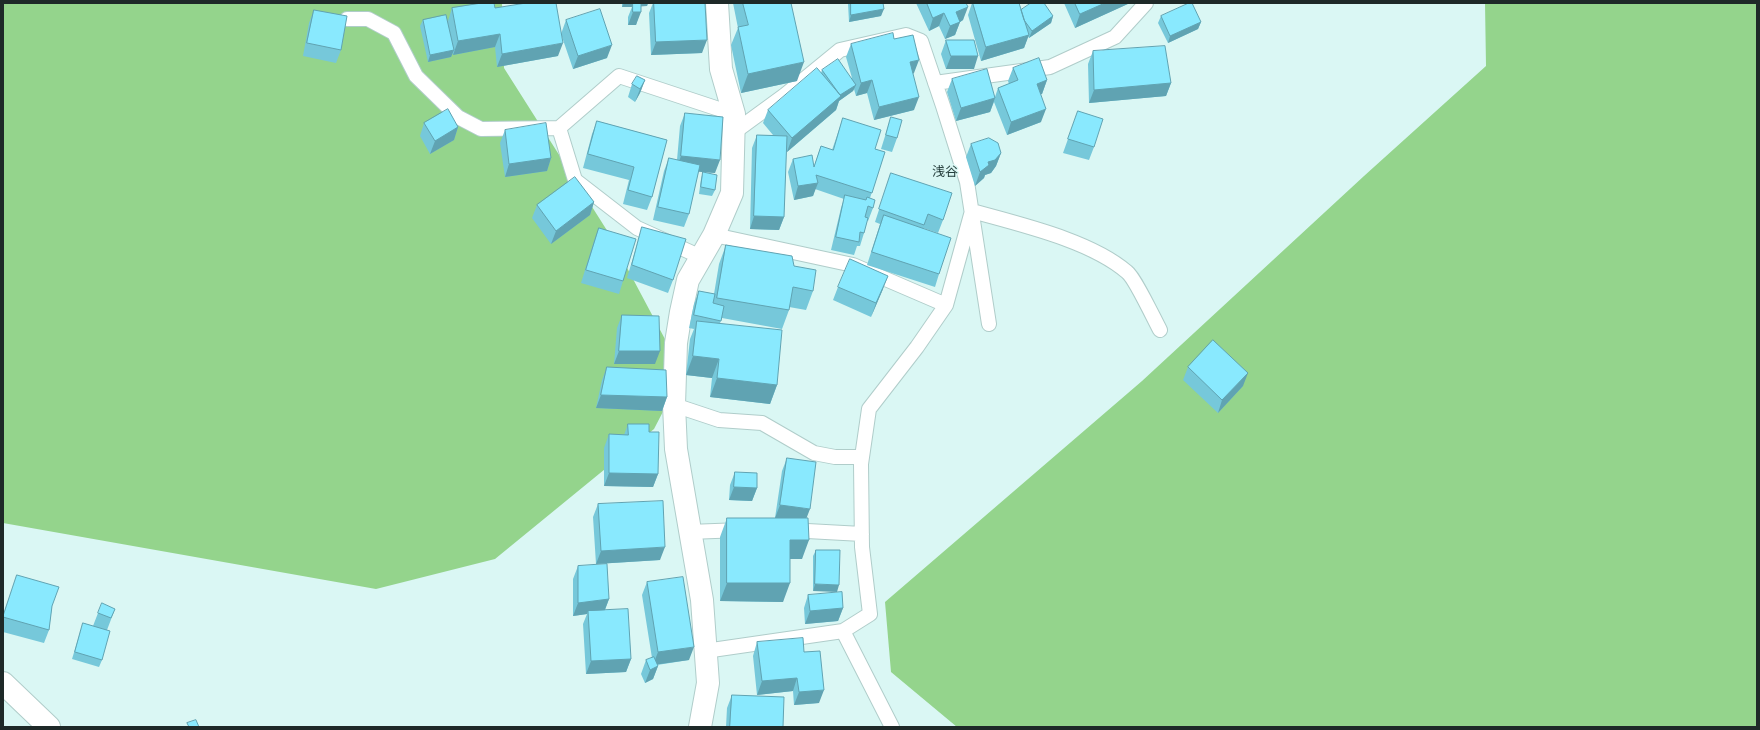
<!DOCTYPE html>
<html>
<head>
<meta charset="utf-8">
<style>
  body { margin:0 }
  #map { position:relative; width:1760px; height:730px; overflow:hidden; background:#daf7f4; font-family:"Fira Sans Condensed",sans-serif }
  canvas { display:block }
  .frame { position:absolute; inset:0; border:4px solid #1e2928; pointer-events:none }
</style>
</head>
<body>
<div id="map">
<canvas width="1760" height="730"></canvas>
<div class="frame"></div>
</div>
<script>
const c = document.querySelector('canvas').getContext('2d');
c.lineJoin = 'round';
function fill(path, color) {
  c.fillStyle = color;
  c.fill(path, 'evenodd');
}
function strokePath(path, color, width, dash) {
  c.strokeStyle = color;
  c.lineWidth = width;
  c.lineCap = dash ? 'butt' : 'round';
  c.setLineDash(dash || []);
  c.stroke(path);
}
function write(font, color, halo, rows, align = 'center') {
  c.font = font + ' "Fira Sans Condensed","Noto Sans JP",sans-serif';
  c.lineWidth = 3;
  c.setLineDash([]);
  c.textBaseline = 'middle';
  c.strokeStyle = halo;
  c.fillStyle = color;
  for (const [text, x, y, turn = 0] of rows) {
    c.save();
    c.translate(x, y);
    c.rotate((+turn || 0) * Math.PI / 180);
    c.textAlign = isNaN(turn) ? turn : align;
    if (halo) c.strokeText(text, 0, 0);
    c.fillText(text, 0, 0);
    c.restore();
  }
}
fill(new Path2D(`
  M 3,3 L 502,3 L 504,68 L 608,232 L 683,373 L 654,429 L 495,559 L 376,589 L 3,523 Z
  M 1485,3 L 1757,3 L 1757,727 L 957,727 L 891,672 L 885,602 L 1142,381 L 1364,176 L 1486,66 Z`), '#94d48c');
const lane = new Path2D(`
  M 347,19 L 368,19 L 394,33 L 416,76 L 458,117 L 481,129 L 559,128
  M 935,83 L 1050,67 L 1115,37 L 1146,3
  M 733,133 L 785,95 L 840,50 L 906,35 L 921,41 L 943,106 L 967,182 L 989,324
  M 714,235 L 853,265 L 946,305
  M 701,257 L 637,228 L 575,180 L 559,128 L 619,76 L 734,114
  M 674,405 L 719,420 L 762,423 L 814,453 L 835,457 L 862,457
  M 789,530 L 862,534
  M 689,532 L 741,530
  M 843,631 L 870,614 L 862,547 L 861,464 L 869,409 L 917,347 L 946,305 L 972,211 C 1018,224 1090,240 1127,272 C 1135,278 1154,319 1160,330
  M 705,651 L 843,631 L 892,727`);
const street = new Path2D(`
  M 3,683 L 49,727
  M 700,727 L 708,683 L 702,600 L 676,449 L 674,405 L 676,343 L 681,312 L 688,280 L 714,235 L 732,193 L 734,114 L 721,69 L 717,3`);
strokePath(lane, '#b0cdca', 16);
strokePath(street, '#b0cdca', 24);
strokePath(lane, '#fff', 14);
strokePath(street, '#fff', 22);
fill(new Path2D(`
  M 622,3 L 648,3 L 647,6 L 641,6 L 636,25 L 628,25 L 628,17 L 632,7 L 622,7 Z
  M 653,3 L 705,3 L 702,53 L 651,55 L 649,13 Z
  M 733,3 L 791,3 L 797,81 L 741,93 L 731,45 L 738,28 Z
  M 848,3 L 883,3 L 881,16 L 849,22 Z
  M 916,3 L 966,3 L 963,20 L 960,22 L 955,35 L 945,39 L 939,26 L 929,31 Z
  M 972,3 L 1019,3 L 1021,9 L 1053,16 L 1051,23 L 1029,38 L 1028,36 L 1024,48 L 981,61 L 968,15 Z
  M 1064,3 L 1130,3 L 1075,28 Z
  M 452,8 L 495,8 L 558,56 L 497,67 L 495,47 L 453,55 L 453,53 L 451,57 L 428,62 L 420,26 L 423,20 L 448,21 Z
  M 314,10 L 341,50 L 336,63 L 303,56 L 309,23 Z
  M 1161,16 L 1201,22 L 1198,29 L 1168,43 L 1158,23 Z
  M 566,20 L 607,58 L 573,69 L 561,34 Z
  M 894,39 L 914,73 L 913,74 L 914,110 L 874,120 L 867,93 L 856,96 L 854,89 L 853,91 L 839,101 L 836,110 L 787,152 L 786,151 L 784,217 L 779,230 L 750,229 L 752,148 L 757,135 L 773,135 L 763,123 L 768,110 L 821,73 L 822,70 L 852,78 L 846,57 L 851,44 Z
  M 946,40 L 974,69 L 946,69 L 941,54 Z
  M 1093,51 L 1171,83 L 1166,96 L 1089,103 L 1088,64 Z
  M 1013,68 L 1047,80 L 1042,94 L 1040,94 L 1041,122 L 1007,135 L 994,102 L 990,112 L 956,121 L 947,92 L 952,79 L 995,97 L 998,88 L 1009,84 L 1008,81 Z
  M 645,80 L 640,93 L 635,102 L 628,97 L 632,84 Z
  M 1078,111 L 1094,147 L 1089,160 L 1063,153 Z
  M 685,113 L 715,173 L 698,171 L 689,214 L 684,227 L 653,220 L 664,171 L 669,158 L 677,160 L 680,126 Z
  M 891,117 L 897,138 L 892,152 L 881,149 Z
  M 843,118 L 875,149 L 885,152 L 870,198 L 873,208 L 868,221 L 867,220 L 864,233 L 860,246 L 857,246 L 854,255 L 831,250 L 841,208 L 844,199 L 815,189 L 813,196 L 794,200 L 788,172 L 793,159 L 814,166 L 821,146 L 832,150 Z
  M 597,121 L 667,140 L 652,197 L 647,210 L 623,204 L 629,180 L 583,168 L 592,134 Z
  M 424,123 L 458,127 L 454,140 L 430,154 L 420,136 Z
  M 505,130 L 551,158 L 547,171 L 505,177 L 500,143 Z
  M 971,144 L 1001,153 L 996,166 L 991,173 L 985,175 L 984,178 L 975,186 L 966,157 Z
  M 703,172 L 715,190 L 712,196 L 699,194 L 701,179 Z
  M 891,173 L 943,220 L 938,233 L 923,228 L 939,274 L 935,287 L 867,265 L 880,224 L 875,222 Z
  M 594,202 L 590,215 L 551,244 L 532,218 L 537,205 Z
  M 642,227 L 673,280 L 668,293 L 627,278 L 638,241 Z
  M 599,228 L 623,281 L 619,294 L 581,283 L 594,241 Z
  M 726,245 L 794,266 L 813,291 L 806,310 L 789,307 L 789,310 L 782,329 L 722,318 L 720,323 L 777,385 L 770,404 L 710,397 L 712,378 L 686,375 L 690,339 L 694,329 L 689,328 L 694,304 L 699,291 L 714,294 L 719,264 Z
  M 838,287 L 883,289 L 871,317 L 833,300 Z
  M 622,315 L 655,364 L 614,364 L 617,328 Z
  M 607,367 L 667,397 L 662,411 L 596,408 L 602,380 Z
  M 1188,367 L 1243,386 L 1218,413 L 1183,380 Z
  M 628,424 L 649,432 L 658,474 L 653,487 L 604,486 L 604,448 L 609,434 L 624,435 Z
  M 787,458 L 806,518 L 802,559 L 790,559 L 783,602 L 720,601 L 720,537 L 727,518 L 778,518 L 775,518 L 782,471 Z
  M 735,472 L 757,488 L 752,501 L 729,500 L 730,485 Z
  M 598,504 L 660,560 L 596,564 L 593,517 Z
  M 816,550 L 840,550 L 813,591 L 813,556 Z
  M 578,566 L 609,599 L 605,610 L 631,659 L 626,672 L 586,674 L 583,624 L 587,614 L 573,616 L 573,579 Z
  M 17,575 L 52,606 L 49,630 L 44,643 L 3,632 L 3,616 Z
  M 647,582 L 689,660 L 657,665 L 658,666 L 653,679 L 645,683 L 641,674 L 646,660 L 652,658 L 642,595 Z
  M 808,595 L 843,608 L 838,621 L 805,624 L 804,608 Z
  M 115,609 L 107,630 L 102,660 L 99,667 L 72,659 L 83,623 L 93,626 L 98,613 Z
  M 757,642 L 804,652 L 819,703 L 794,705 L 793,691 L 757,695 L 753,656 Z
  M 732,695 L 783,727 L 726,727 L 727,708 Z`), '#76c8da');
fill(new Path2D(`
  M 624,3 L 648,3 L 647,6 L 633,7 L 633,3 L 632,7 L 622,7 Z
  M 1105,3 L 1130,3 L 1075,28 L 1080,14 Z
  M 968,7 L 963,20 L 960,22 L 955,35 L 945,39 L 950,26 L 956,12 Z
  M 884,9 L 881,16 L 849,22 L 851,15 Z
  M 633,12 L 641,12 L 636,25 L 628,25 Z
  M 944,13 L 939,26 L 929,31 L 933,18 Z
  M 1053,16 L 1051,23 L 1029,38 L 1032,31 Z
  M 1201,22 L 1198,29 L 1168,43 L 1170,36 Z
  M 500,34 L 495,47 L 453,55 L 458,41 Z
  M 1029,35 L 1024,48 L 981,61 L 986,47 Z
  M 707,40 L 702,53 L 651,55 L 656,42 Z
  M 563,43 L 558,56 L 497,67 L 502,54 Z
  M 612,45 L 607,58 L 573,69 L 578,56 Z
  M 454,50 L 451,57 L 428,62 L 430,55 Z
  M 951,56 L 978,56 L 974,69 L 946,69 Z
  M 919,60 L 914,73 L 905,76 L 910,62 Z
  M 804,62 L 797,81 L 741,93 L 748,74 Z
  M 645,80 L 640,93 L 635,102 L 640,89 Z
  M 872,80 L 867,93 L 856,96 L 861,83 Z
  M 1047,80 L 1042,94 L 1032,97 L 1037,84 Z
  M 1171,83 L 1166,96 L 1089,103 L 1094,90 Z
  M 856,85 L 853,91 L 839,101 L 836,110 L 787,152 L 792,138 L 840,95 Z
  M 919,97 L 914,110 L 874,120 L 879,107 Z
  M 995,98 L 990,112 L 956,121 L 961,108 Z
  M 1046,109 L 1041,122 L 1007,135 L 1011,122 Z
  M 458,127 L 454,140 L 430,154 L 435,141 Z
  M 1001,153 L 996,166 L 991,173 L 985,175 L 984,178 L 975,186 L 980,172 L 988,162 Z
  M 681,156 L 720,160 L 715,173 L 676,170 Z
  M 551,158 L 547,171 L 505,177 L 509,164 Z
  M 818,183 L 813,196 L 794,200 L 798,186 Z
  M 594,202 L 590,215 L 551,244 L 556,231 Z
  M 754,216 L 784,217 L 779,230 L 750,229 Z
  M 888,276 L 883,289 L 871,317 L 876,303 Z
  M 619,351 L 660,351 L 655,364 L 614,364 Z
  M 693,356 L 719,359 L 712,378 L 686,375 Z
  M 1248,373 L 1243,386 L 1218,413 L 1222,400 Z
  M 717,378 L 777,385 L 770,404 L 710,397 Z
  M 601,395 L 667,397 L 662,411 L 596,408 Z
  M 609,473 L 658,474 L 653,487 L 604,486 Z
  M 734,487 L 757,488 L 752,501 L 729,500 Z
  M 780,505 L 810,509 L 805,522 L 775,518 Z
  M 790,540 L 809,540 L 802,559 L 783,559 Z
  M 665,547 L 660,560 L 596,564 L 601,551 Z
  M 727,583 L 790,583 L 783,602 L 720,601 Z
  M 815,584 L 839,585 L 837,592 L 813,591 Z
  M 609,599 L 604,612 L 588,611 L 587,614 L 573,616 L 578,603 Z
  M 843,608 L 838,621 L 805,624 L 810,611 Z
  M 694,647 L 689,660 L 653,665 L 658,652 Z
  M 631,659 L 626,672 L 586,674 L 591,661 Z
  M 658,666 L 653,679 L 645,683 L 650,670 Z
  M 797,678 L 793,691 L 757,695 L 762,681 Z
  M 824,690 L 819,703 L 794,705 L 799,692 Z`), '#60a3b2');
const building = new Path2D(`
  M 482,3 L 494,3 L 495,8 L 526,3 L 556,3 L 563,43 L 502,54 L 500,34 L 458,41 L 452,8 Z
  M 633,3 L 641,3 L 641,12 L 633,12 Z
  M 654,3 L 705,3 L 707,40 L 656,42 Z
  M 743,3 L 791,3 L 804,62 L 748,74 L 738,27 L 748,25 Z
  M 851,3 L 883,3 L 884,9 L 851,15 Z
  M 927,3 L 966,3 L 968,7 L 956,12 L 960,22 L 950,26 L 944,13 L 933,18 Z
  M 973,3 L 1019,3 L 1029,35 L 986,47 Z
  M 1031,3 L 1044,3 L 1053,16 L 1032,31 L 1024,20 L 1021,10 Z
  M 1075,3 L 1105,3 L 1080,14 Z
  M 1189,3 L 1192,3 L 1201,22 L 1170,36 L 1161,16 Z
  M 600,9 L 612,45 L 578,56 L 566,20 Z
  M 314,10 L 347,16 L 341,50 L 307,43 Z
  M 446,15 L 454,50 L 430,55 L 423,20 Z
  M 893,33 L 894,39 L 913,35 L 919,60 L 910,62 L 919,97 L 879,107 L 872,80 L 861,83 L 851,44 Z
  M 946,40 L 974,40 L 978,56 L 951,56 Z
  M 1165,46 L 1171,83 L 1094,90 L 1093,51 Z
  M 1039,58 L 1047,80 L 1037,84 L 1046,109 L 1011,122 L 998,88 L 1018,80 L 1013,68 Z
  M 838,59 L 856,85 L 840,95 L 822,70 Z
  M 817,68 L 841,96 L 792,138 L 768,110 Z
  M 987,69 L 995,98 L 961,108 L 952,79 Z
  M 637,76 L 645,80 L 640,89 L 632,84 Z
  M 448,109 L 458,127 L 435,141 L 424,123 Z
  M 1078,111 L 1103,119 L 1094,147 L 1068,139 Z
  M 685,113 L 723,117 L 720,160 L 681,156 Z
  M 891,117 L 902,120 L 897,138 L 886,135 Z
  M 843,118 L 881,130 L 875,149 L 885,152 L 872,193 L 816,175 L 818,183 L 798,186 L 793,159 L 812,155 L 814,167 L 821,146 L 833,150 Z
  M 597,121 L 667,140 L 652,197 L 628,190 L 634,167 L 588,154 Z
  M 546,123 L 551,158 L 509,164 L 505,130 Z
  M 757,135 L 787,136 L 784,217 L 754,216 Z
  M 989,138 L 998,143 L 1001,153 L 995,160 L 988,162 L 989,165 L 980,172 L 971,144 Z
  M 669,158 L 700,165 L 689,214 L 658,207 Z
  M 703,172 L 717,175 L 715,190 L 701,187 Z
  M 891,173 L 952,193 L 943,220 L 928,214 L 924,225 L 879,209 Z
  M 575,177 L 594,202 L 556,231 L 537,205 Z
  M 845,195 L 866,200 L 867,197 L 875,200 L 873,208 L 868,206 L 865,217 L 868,218 L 864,233 L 860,232 L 859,242 L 836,237 Z
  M 884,215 L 951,238 L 939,274 L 872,252 Z
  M 642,227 L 686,239 L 673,280 L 632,265 Z
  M 599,228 L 636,239 L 623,281 L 586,270 Z
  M 726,245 L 792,256 L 794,266 L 816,270 L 813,291 L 793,287 L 789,310 L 717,298 Z
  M 850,259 L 888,276 L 876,303 L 838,287 Z
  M 699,291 L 715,294 L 713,303 L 724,306 L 721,321 L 694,315 Z
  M 622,315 L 659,316 L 660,351 L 619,351 Z
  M 697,321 L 782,330 L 777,385 L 717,378 L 719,359 L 693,356 Z
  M 1213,340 L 1248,373 L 1222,400 L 1188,367 Z
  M 607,367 L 666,370 L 667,397 L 601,395 Z
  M 628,424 L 649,424 L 649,432 L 659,432 L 658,474 L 609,473 L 609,434 L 628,435 Z
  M 787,458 L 816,462 L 810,509 L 780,505 Z
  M 735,472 L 757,473 L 757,488 L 734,487 Z
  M 663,501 L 665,547 L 601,551 L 598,504 Z
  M 727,518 L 808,518 L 809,540 L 790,540 L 790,583 L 727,583 Z
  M 816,550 L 840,550 L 839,585 L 815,584 Z
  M 607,564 L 609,599 L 578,603 L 578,566 Z
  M 17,575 L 59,587 L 52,606 L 49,630 L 3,617 Z
  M 683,577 L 694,647 L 658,652 L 647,582 Z
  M 842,592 L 843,608 L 810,611 L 808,595 Z
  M 102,603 L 115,609 L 111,618 L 98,613 Z
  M 628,609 L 631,659 L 591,661 L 588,611 Z
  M 83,623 L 110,631 L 102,660 L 75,652 Z
  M 803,638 L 804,652 L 820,651 L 824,690 L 799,692 L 797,678 L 762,681 L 757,642 Z
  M 654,657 L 658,666 L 650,670 L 646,660 Z
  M 732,695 L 784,697 L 783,727 L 730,727 Z
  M 196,720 L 199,727 L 189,727 L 187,723 Z`);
fill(building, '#89e9fe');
strokePath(building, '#60a3b2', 1);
write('13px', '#263f3d', '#daf7f4', [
  ["浅谷",945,172]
]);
</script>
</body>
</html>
